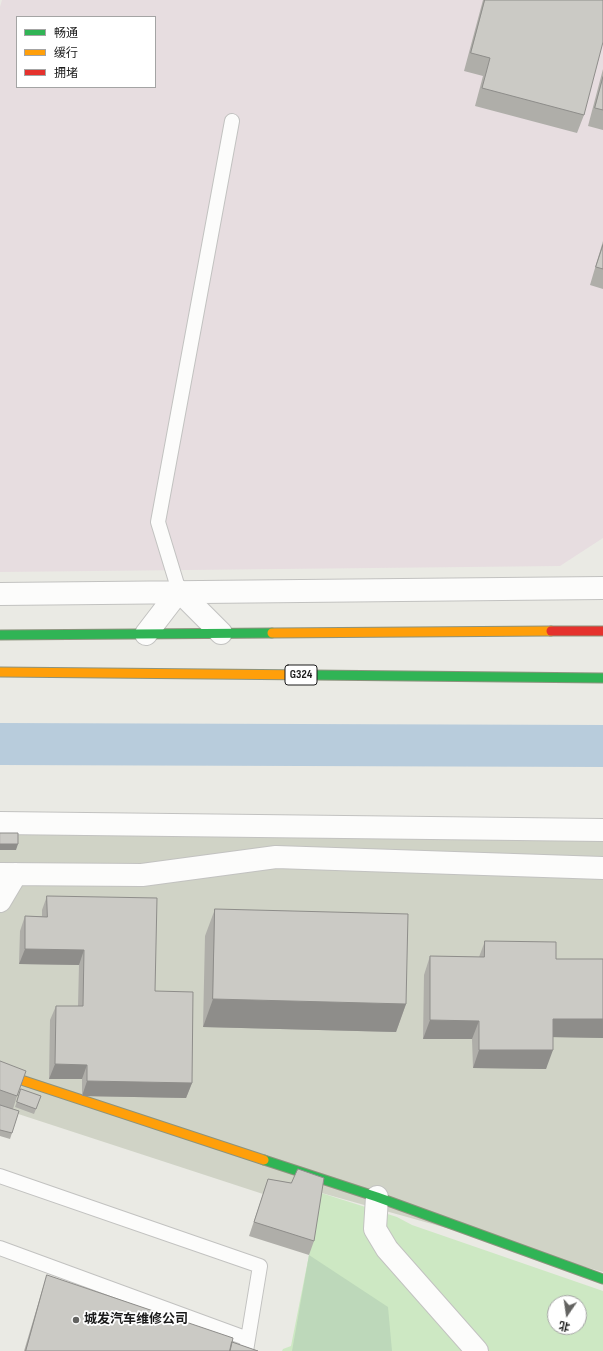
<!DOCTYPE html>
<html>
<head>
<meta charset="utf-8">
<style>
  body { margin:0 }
  #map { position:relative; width:603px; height:1351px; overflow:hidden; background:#eaeae4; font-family:"Sofia Sans Condensed","Noto Sans SC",sans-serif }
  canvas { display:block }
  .legend { position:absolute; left:16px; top:16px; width:140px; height:72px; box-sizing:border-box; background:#fff; border:1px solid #a4a4a4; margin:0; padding:5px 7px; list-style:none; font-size:12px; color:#1b1b1b }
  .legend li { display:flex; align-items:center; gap:8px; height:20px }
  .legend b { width:20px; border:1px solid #a4a4a4 }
  .north { position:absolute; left:547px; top:1295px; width:40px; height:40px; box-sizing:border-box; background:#fff; border:1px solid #a4a4a4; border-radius:50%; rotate:193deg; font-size:11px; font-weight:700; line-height:16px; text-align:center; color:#1b1b1b }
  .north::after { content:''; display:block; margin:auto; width:14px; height:18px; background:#636361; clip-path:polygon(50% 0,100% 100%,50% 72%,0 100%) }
</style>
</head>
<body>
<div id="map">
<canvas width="603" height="1351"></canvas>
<ul class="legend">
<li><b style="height:5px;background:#30b455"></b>畅通</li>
<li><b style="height:5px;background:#ff9f0a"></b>缓行</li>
<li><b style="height:5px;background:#e5322d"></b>拥堵</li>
</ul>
<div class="north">北</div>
</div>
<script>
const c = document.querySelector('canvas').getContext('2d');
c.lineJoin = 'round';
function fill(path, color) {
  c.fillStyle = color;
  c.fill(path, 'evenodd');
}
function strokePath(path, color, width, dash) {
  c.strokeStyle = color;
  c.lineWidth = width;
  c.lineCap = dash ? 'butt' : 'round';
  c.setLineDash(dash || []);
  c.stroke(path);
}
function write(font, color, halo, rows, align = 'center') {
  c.font = font + ' "Sofia Sans Condensed","Noto Sans SC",sans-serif';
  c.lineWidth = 3.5;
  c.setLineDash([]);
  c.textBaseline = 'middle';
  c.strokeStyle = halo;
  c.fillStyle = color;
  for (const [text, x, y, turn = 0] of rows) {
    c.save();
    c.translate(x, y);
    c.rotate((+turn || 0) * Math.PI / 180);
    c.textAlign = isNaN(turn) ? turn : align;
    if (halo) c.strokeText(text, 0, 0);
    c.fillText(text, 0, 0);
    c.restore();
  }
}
fill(new Path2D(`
  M 2,0 L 603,0 L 603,538 L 560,566 L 0,572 L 0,7 ZM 17,17 L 155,17 L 155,87 L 17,87 Z`), '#e7dde0');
fill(new Path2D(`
  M 0,834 L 603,841 L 603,1272 L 318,1192 L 285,1198 L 263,1194 L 0,1108 Z`), '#d0d3c6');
fill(new Path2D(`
  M 318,1192 L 397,1217 L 412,1225 L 603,1291 L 603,1351 L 282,1351 L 283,1349 L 291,1346 L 309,1255 ZM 555,1303 L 579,1303 L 579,1327 L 555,1327 Z`), '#cde8c3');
fill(new Path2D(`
  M 309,1255 L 388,1307 L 392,1351 L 292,1351 Z`), '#bdd8ba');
strokePath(new Path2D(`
  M 0,744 L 603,746`), '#b8ccdc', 42);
const lane = new Path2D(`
  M 179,591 L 158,522 L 232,121
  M 0,1176 L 260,1266 L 246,1351
  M 0,1248 L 248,1339`);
const street = new Path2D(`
  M 0,594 L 603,588
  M 146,634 L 179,591 L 221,633
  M 0,823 L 603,830
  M 0,874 L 142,875 L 276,857 L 603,868
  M 0,901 L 16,874
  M 377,1197 L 375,1229 L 387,1249 L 477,1351`);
const fast = new Path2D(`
  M 0,635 L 272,633
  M 312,675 L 603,678
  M 264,1160 L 377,1197 L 603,1279`);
const slow = new Path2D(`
  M 272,633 L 551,631
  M 0,672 L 312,675
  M 0,1073 L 264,1160`);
const jam = new Path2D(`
  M 551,631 L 603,631`);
strokePath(lane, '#c2c2c0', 16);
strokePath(street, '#c2c2c0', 24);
strokePath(fast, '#8c937d', 11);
strokePath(slow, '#8c937d', 11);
strokePath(jam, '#8c937d', 11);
strokePath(lane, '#fcfcfb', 14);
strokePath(street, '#fcfcfb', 22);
strokePath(fast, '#30b455', 9);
strokePath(slow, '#ff9f0a', 9);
strokePath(jam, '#e5322d', 9);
fill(new Path2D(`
  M 483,0 L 603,0 L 584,115 L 577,133 L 475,106 L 483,76 L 464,71 Z
  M 603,69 L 603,130 L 588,126 Z
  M 603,241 L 603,289 L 590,285 Z
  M 47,896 L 155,991 L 192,1083 L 186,1098 L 82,1096 L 82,1079 L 49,1079 L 50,1020 L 56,1006 L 78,1006 L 79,965 L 19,964 L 20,931 L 25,916 L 42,916 L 42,910 Z
  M 215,909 L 406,1004 L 396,1032 L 203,1027 L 205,936 Z
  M 485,941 L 603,1038 L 553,1037 L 546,1069 L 473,1068 L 472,1039 L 423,1039 L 424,975 L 430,956 L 479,957 Z
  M 0,1061 L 17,1096 L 13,1109 L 12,1133 L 10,1139 L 0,1136 Z
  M 21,1089 L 41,1096 L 34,1114 L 15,1107 Z
  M 268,1179 L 291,1183 L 314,1241 L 309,1255 L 249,1236 Z
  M 47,1275 L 232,1342 L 258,1351 L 24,1351 L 41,1294 Z`), '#afaea9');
fill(new Path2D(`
  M 0,844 L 18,844 L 16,850 L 0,850 Z
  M 25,949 L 84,950 L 79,965 L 19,964 Z
  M 213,999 L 406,1004 L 396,1032 L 203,1027 Z
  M 553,1019 L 603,1019 L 603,1038 L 547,1037 Z
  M 430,1020 L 479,1021 L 472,1039 L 423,1039 Z
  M 479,1050 L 553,1050 L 546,1069 L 473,1068 Z
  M 55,1064 L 87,1065 L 82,1079 L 49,1079 Z
  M 87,1081 L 192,1083 L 186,1098 L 82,1096 Z`), '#8e8d8a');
const building = new Path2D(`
  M 485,0 L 603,0 L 603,42 L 584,115 L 482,88 L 490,58 L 471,53 Z
  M 603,77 L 603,110 L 595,108 Z
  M 603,245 L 603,269 L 596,267 Z
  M 0,833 L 18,833 L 18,844 L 0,844 Z
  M 47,896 L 157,898 L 155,991 L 193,992 L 192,1083 L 87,1081 L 87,1065 L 55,1064 L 56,1006 L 83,1006 L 84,950 L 25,949 L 25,916 L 47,917 Z
  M 215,909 L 408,914 L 406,1004 L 213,999 Z
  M 485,941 L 556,942 L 556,959 L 603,959 L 603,1019 L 553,1019 L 553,1050 L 479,1050 L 479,1021 L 430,1020 L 430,956 L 484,957 Z
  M 0,1061 L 26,1071 L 17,1096 L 0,1090 Z
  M 21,1089 L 41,1096 L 36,1109 L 17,1102 Z
  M 0,1105 L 19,1111 L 12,1133 L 0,1130 Z
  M 298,1169 L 324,1178 L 314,1241 L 254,1222 L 268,1179 L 291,1183 Z
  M 47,1275 L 233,1338 L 230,1351 L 26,1351 Z
  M 232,1342 L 258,1351 L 230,1351 Z`);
fill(building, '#cbcac5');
strokePath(building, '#8e8d8a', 1);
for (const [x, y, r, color] of [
  [76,1320,4,"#636361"]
]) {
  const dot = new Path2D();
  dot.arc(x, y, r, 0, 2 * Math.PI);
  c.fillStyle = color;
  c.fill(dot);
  strokePath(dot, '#fff', 1.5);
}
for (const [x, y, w] of [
  [301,675,32]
]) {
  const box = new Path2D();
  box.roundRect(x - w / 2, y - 10, w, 20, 3);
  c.fillStyle = '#fff';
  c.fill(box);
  strokePath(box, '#1b1b1b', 1);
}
write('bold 12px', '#1b1b1b', null, [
  ["G324",301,675]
]);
write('bold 13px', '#1b1b1b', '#fff', [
  ["城发汽车维修公司",84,1320]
], 'left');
</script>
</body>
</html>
